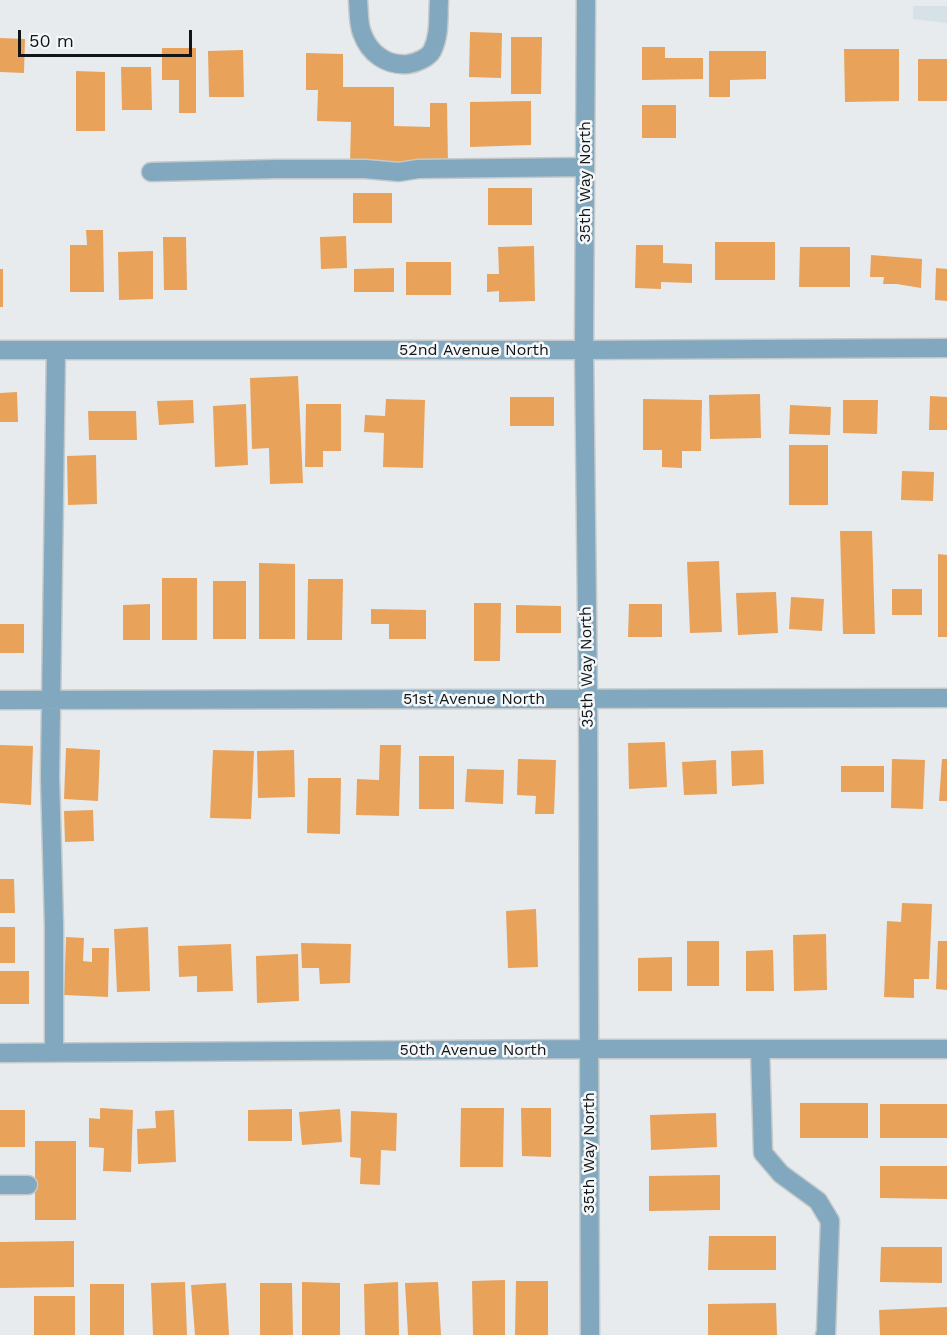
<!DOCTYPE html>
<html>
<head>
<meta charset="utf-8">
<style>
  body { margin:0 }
  #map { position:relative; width:947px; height:1335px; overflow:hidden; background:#e8ebed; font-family:"Work Sans",sans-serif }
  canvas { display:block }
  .scale { position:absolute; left:18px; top:30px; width:174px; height:27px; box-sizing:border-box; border:3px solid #131415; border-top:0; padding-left:8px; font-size:18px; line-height:21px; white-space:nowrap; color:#131415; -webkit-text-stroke:4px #f5f8fa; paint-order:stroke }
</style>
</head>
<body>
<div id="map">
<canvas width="947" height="1335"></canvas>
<div class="scale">50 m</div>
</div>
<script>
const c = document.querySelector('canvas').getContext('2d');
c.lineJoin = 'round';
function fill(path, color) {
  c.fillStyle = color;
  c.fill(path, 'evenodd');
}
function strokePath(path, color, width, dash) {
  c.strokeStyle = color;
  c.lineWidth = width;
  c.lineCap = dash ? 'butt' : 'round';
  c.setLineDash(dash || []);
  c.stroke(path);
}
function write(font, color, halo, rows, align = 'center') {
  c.font = font + ' "Work Sans",sans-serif';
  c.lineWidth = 5;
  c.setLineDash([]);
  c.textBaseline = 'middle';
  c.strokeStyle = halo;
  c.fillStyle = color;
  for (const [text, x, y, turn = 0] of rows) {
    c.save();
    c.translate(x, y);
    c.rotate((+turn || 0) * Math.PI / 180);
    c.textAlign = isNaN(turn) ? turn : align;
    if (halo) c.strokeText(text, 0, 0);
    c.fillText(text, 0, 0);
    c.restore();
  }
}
fill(new Path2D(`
  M 913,6 L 947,6 L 947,23 L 913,19 Z`), '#d7e2e8');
fill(new Path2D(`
  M 470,32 L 502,33 L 501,78 L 469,77 Z
  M 511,37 L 542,37 L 541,94 L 511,94 Z
  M 0,38 L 25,39 L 24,73 L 0,72 Z
  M 642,47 L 665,47 L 665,58 L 703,58 L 703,79 L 642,80 Z
  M 162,48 L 196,48 L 196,113 L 179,113 L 179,80 L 162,80 Z
  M 844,49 L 899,49 L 899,101 L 845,102 Z
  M 243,50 L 244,97 L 209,97 L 208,51 Z
  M 709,51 L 766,51 L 766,79 L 730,80 L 730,97 L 709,97 Z
  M 306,53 L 343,54 L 343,87 L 394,87 L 394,126 L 430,127 L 430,103 L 447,103 L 448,165 L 350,164 L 351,122 L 317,121 L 318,90 L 306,90 Z
  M 918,59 L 947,59 L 947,101 L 918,101 Z
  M 121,67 L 151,67 L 152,110 L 122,110 Z
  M 76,71 L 105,72 L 105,131 L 76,131 Z
  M 531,101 L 531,145 L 470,147 L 470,102 Z
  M 642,105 L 676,105 L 676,138 L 642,138 Z
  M 488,188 L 532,188 L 532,225 L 488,225 Z
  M 353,193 L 392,193 L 392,223 L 353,223 Z
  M 86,230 L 103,230 L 104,292 L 70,292 L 70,245 L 87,245 Z
  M 346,236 L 347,268 L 321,269 L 320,237 Z
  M 163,237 L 186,237 L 187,290 L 164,290 Z
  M 715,242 L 775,242 L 775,280 L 715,280 Z
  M 636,245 L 663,245 L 663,263 L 692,264 L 692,283 L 661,282 L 661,289 L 635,288 Z
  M 534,246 L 535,301 L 499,302 L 499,291 L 487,292 L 487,274 L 499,274 L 498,247 Z
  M 800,247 L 850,247 L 850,287 L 799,287 Z
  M 153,251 L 153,299 L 119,300 L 118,252 Z
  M 871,255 L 922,259 L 921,288 L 897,284 L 883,284 L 884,277 L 870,277 Z
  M 406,262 L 451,262 L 451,295 L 406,295 Z
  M 394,268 L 394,292 L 354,292 L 354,269 Z
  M 936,268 L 947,269 L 947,301 L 935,300 Z
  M 0,269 L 3,269 L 3,307 L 0,307 Z
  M 298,376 L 303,483 L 270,484 L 269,448 L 252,449 L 250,378 Z
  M 17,392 L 18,422 L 0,422 L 0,393 Z
  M 760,394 L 761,438 L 710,439 L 709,395 Z
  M 930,396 L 947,397 L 947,430 L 929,430 Z
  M 510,397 L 554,397 L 554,426 L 510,426 Z
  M 386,399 L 425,400 L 423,468 L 383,467 L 384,433 L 364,432 L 365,415 L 385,416 Z
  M 643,399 L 702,400 L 701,451 L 682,451 L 682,468 L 662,467 L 662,450 L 643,450 Z
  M 193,400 L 194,423 L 159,425 L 157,401 Z
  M 843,400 L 878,400 L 877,434 L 843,433 Z
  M 246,404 L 248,465 L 215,467 L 213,406 Z
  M 306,404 L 341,404 L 341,451 L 323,451 L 323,467 L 305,467 Z
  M 790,405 L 831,407 L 830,435 L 789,434 Z
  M 88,411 L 136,411 L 137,440 L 89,440 Z
  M 789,445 L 828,445 L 828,505 L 789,505 Z
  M 96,455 L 97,504 L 68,505 L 67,456 Z
  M 902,471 L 934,472 L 933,501 L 901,500 Z
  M 840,531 L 872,531 L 875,634 L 843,634 Z
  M 938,554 L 947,555 L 947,637 L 938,637 Z
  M 719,561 L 722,632 L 690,633 L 687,562 Z
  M 259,563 L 295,564 L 295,639 L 259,639 Z
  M 162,578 L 197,578 L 197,640 L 162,640 Z
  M 308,579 L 343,579 L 342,640 L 307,640 Z
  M 213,581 L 246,581 L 246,639 L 213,639 Z
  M 892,589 L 922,589 L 922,615 L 892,615 Z
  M 776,592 L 778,633 L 738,635 L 736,593 Z
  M 791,597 L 824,599 L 822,631 L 789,629 Z
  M 474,603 L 501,603 L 500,661 L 474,661 Z
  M 150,604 L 150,640 L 123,640 L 123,605 Z
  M 629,604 L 662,604 L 662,637 L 628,637 Z
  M 516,605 L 561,606 L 561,633 L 516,633 Z
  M 371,609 L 426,610 L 426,639 L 389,639 L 389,624 L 371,624 Z
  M 0,624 L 24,624 L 24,653 L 0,653 Z
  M 665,742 L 667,787 L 629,789 L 628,743 Z
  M 0,745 L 33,746 L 31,805 L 0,803 Z
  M 380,745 L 401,745 L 399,816 L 356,815 L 357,779 L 379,780 Z
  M 66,748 L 100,750 L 98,801 L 64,799 Z
  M 213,750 L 254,751 L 251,819 L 210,818 Z
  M 294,750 L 295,797 L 258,798 L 257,751 Z
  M 763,750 L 764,784 L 732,786 L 731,751 Z
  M 419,756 L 454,756 L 454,809 L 419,809 Z
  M 518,759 L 556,760 L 554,814 L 535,814 L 536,796 L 517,795 Z
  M 892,759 L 925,760 L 923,809 L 891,808 Z
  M 942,759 L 947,759 L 947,801 L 939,801 Z
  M 716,760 L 717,794 L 684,795 L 682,762 Z
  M 841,766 L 884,766 L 884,792 L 841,792 Z
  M 467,769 L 504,770 L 503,804 L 465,802 Z
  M 308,778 L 341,778 L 340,834 L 307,833 Z
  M 93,810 L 94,841 L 65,842 L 64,811 Z
  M 0,879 L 14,879 L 15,913 L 0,913 Z
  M 902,903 L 932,904 L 929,979 L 914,979 L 914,998 L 884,997 L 887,921 L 901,922 Z
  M 536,909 L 538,967 L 508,968 L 506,911 Z
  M 0,927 L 15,927 L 15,963 L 0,963 Z
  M 148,927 L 150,991 L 117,992 L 114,929 Z
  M 826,934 L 827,990 L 794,991 L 793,935 Z
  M 66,937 L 84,938 L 83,961 L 92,962 L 92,948 L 109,948 L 108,997 L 64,995 Z
  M 687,941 L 719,941 L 719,986 L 687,986 Z
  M 938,941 L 947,941 L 947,990 L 936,989 Z
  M 301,943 L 351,944 L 350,983 L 320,984 L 319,968 L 302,968 Z
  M 231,944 L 233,991 L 197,992 L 197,976 L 179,977 L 178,946 Z
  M 773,950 L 774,991 L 746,991 L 746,951 Z
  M 298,954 L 299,1001 L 257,1003 L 256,956 Z
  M 672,957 L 672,991 L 638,991 L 638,958 Z
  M 0,971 L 29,971 L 29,1004 L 0,1004 Z
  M 800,1103 L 868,1103 L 868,1138 L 800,1138 Z
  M 880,1104 L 947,1104 L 947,1138 L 880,1138 Z
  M 100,1108 L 133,1110 L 131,1172 L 103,1171 L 104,1148 L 89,1147 L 89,1118 L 100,1119 Z
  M 461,1108 L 504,1108 L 503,1167 L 460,1167 Z
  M 521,1108 L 551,1108 L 551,1157 L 522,1156 Z
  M 292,1109 L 292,1141 L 248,1141 L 248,1110 Z
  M 340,1109 L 342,1142 L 302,1145 L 299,1112 Z
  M 0,1110 L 25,1110 L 25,1147 L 0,1147 Z
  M 174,1110 L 176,1162 L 138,1164 L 137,1129 L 156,1128 L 155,1111 Z
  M 351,1111 L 397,1113 L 396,1151 L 381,1150 L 380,1185 L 360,1184 L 361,1158 L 350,1157 Z
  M 716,1113 L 717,1147 L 651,1150 L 650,1115 Z
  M 35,1141 L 76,1141 L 76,1220 L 35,1220 Z
  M 880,1166 L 947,1166 L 947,1199 L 880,1198 Z
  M 720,1175 L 720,1210 L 649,1211 L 649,1176 Z
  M 709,1236 L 776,1236 L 776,1270 L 708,1270 Z
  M 74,1241 L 74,1287 L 0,1288 L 0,1242 Z
  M 881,1247 L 942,1247 L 942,1283 L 880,1282 Z
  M 505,1280 L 505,1335 L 473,1335 L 472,1281 Z
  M 516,1281 L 548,1281 L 548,1335 L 515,1335 Z
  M 185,1282 L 187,1335 L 153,1335 L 151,1283 Z
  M 302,1282 L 340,1283 L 340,1335 L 302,1335 Z
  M 398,1282 L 399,1335 L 365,1335 L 364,1284 Z
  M 438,1282 L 441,1335 L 408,1335 L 405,1283 Z
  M 226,1283 L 229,1335 L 195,1335 L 191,1285 Z
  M 260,1283 L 292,1283 L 293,1335 L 260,1335 Z
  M 90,1284 L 124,1284 L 124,1335 L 90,1335 Z
  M 34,1296 L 75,1296 L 75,1335 L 34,1335 Z
  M 776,1303 L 777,1335 L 708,1335 L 708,1304 Z
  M 947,1307 L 947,1335 L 880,1335 L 879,1310 Z`), '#e8a25a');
const minor = new Path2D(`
  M 358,0 C 359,10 358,23 362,33 C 369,53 386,66 408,64 C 416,63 428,58 432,51 C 440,35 438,17 439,0
  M 586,0 L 584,350 L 588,699 L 590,1335
  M 151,172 L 276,169 L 365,169 L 399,172 L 418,169 L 585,167
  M 0,350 L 584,350 L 947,348
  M 0,700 L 947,698
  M 760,1049 L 763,1153 L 781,1174 L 818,1201 L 830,1221 L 826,1333 L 825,1335
  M 54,1052 L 54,925 L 50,777 L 56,350
  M 0,1053 L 589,1049 L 947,1049
  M 0,1185 L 28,1185`);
strokePath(minor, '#c6c9ca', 21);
strokePath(minor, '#81a8bf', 18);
write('16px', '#131415', '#f5f8fa', [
  ["35th Way North",585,182,-90],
  ["52nd Avenue North",474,350],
  ["35th Way North",587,667,-91],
  ["51st Avenue North",474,699],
  ["50th Avenue North",473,1050],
  ["35th Way North",589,1153,-90]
]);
</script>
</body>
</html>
